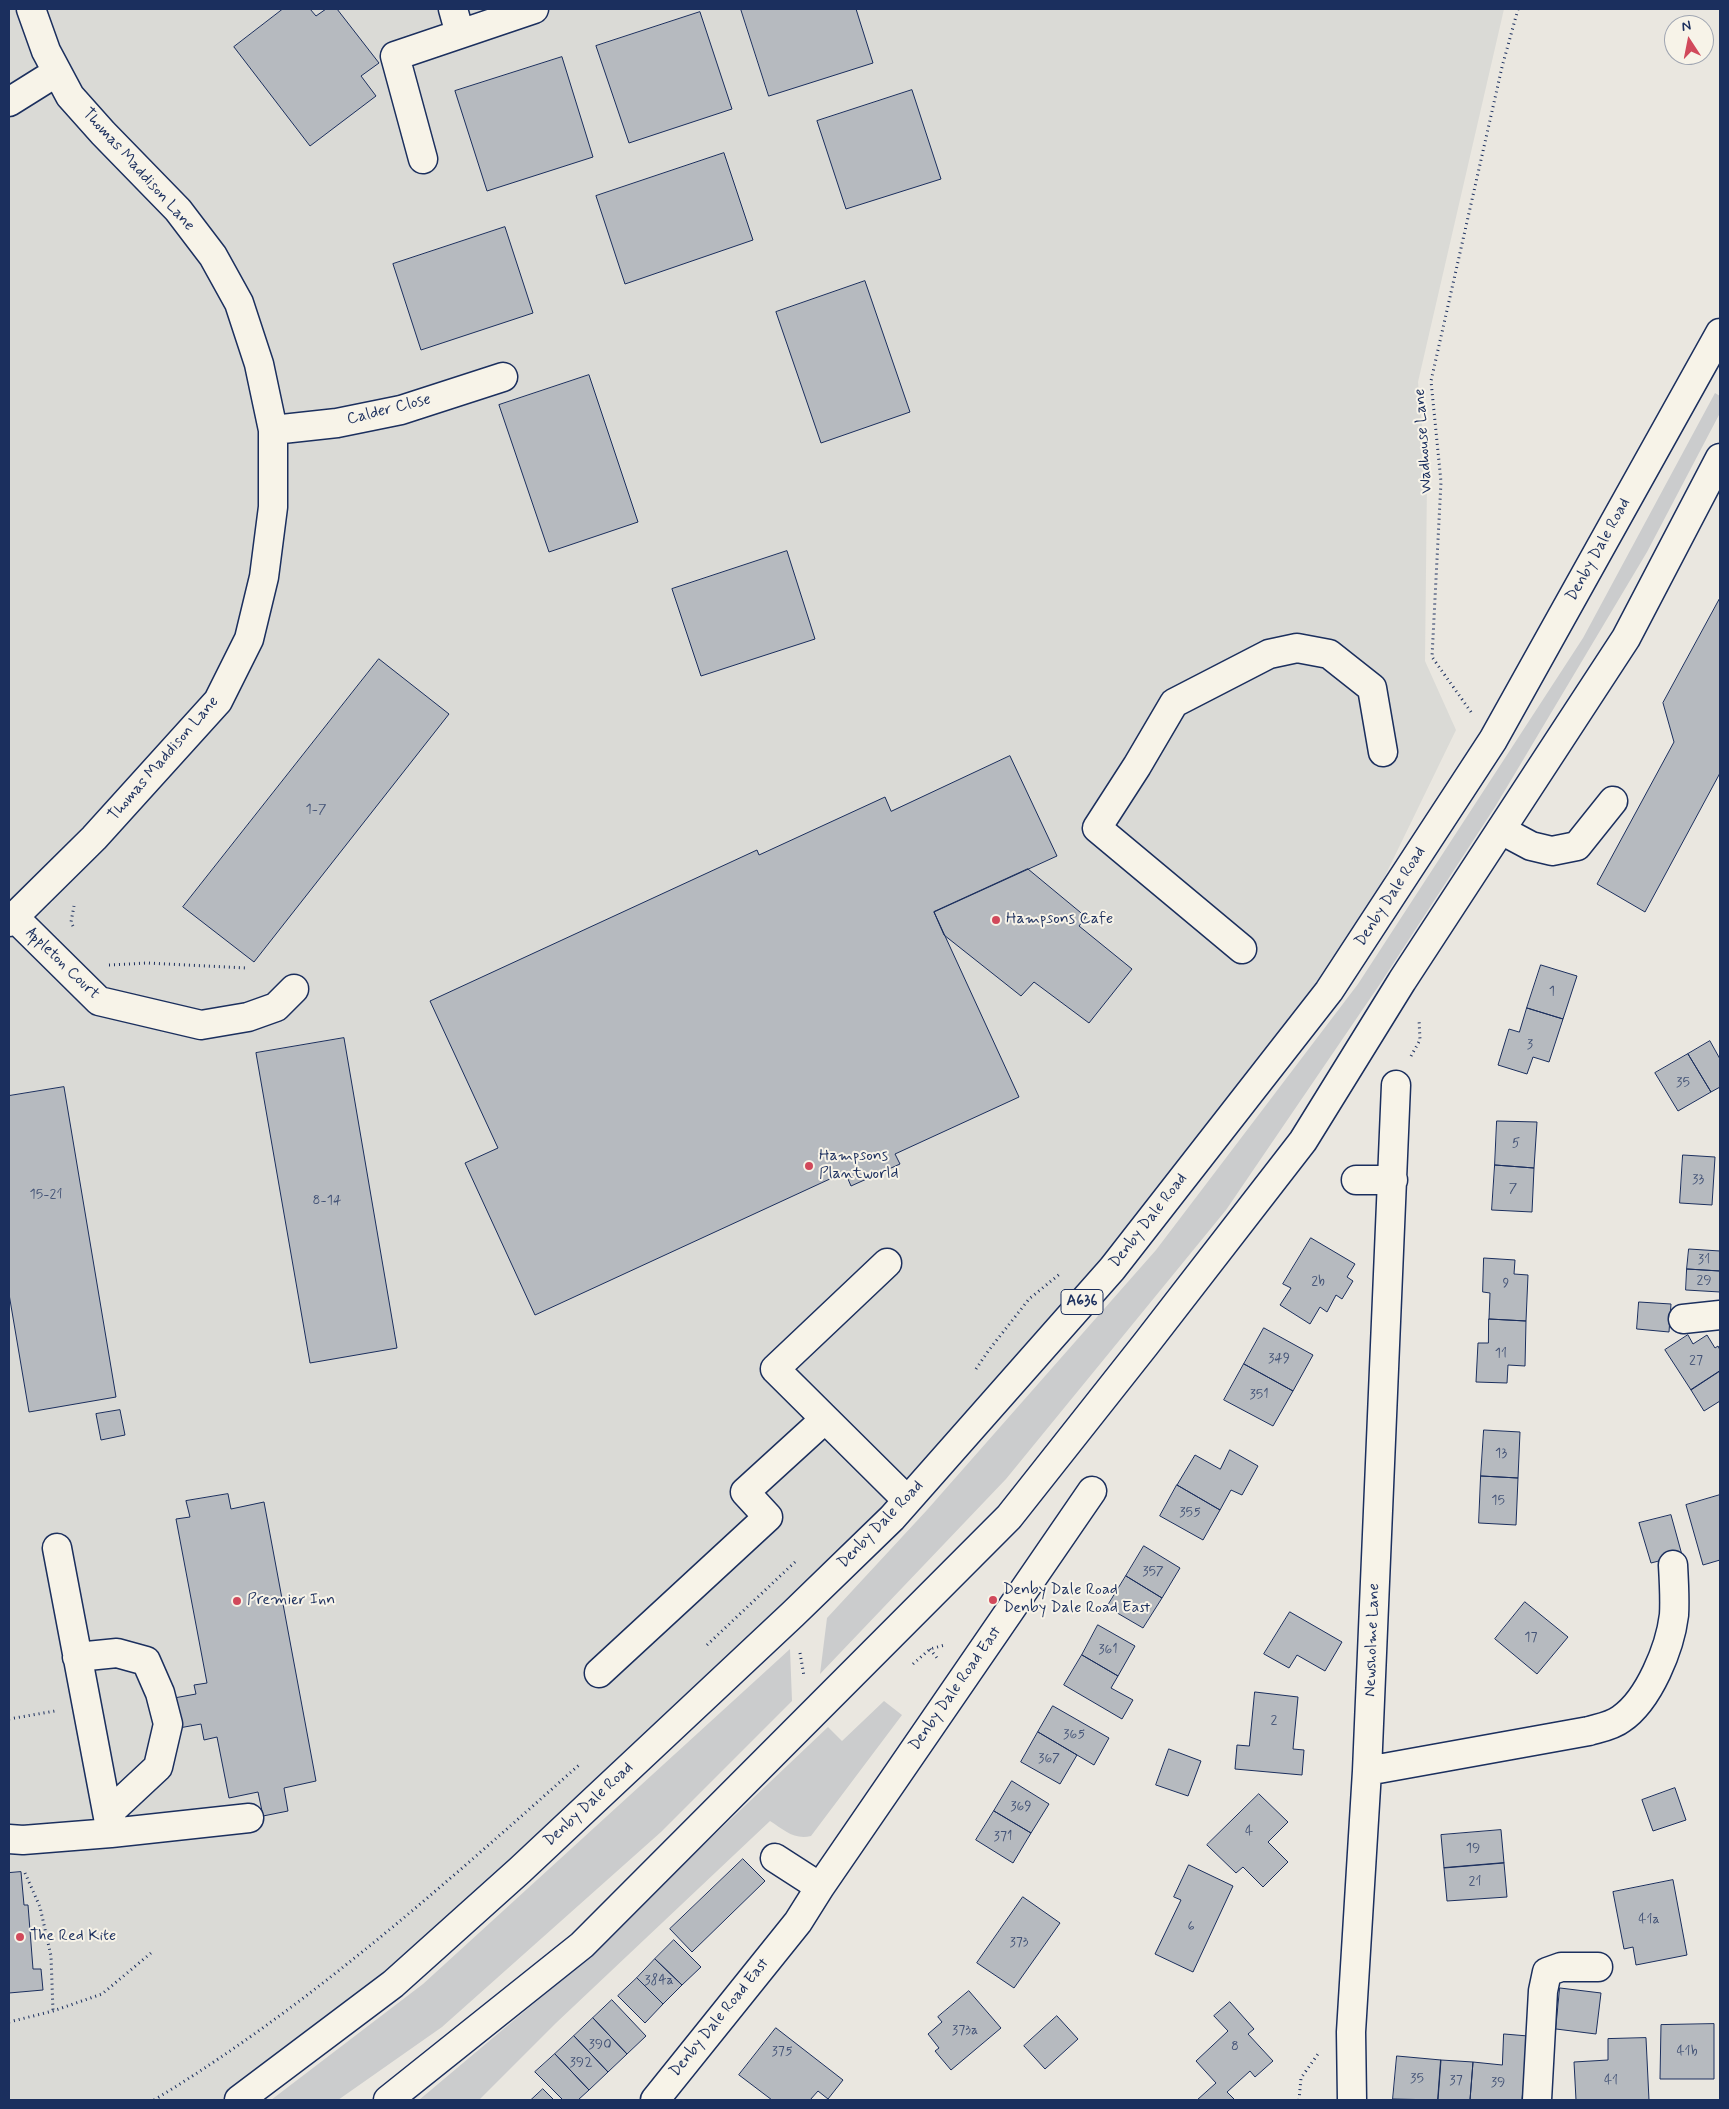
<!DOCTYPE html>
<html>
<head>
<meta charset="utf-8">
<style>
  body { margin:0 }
  #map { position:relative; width:1729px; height:2109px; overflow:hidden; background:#eae7e0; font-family:Mynerve,sans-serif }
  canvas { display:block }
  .frame { position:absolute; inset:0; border:10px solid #1b2f5e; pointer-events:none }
  .north { position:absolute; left:1664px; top:15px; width:50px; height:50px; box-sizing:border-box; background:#f7f3e8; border:1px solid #9fa5b1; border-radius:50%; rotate:349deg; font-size:14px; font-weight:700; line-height:20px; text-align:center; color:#1b2f5e }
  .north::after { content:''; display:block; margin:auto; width:18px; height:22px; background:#d1495b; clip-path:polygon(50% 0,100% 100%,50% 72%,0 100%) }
</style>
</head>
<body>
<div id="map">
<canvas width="1729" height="2109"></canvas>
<div class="frame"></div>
<div class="north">N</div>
</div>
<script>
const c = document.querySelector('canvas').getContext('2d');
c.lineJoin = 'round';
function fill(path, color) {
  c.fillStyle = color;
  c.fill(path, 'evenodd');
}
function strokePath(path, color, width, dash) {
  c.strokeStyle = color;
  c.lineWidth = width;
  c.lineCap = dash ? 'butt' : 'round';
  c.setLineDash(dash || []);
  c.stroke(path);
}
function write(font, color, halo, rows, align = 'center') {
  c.font = font + ' Mynerve,sans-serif';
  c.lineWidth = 4;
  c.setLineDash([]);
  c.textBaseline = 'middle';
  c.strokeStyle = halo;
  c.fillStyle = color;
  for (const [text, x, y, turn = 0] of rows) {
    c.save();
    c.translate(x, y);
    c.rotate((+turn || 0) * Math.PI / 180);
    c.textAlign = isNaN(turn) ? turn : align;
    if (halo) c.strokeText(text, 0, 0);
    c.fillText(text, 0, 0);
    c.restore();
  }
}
fill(new Path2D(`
  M 9,9 L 1504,9 L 1418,382 L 1427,481 L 1425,661 L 1456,730 L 1329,991 L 907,1500 L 520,1870 L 239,2100 L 9,2100 Z`), '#dadad6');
fill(new Path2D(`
  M 1715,393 L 1720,396 L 1720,413 L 1647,552 L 1495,807 L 1380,984 L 1226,1210 L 1006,1479 L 820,1674 L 827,1618 L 927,1510 L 1156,1250 L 1358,984 L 1583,638 Z
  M 790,1649 L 792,1701 L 661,1832 L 442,2027 L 338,2100 L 271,2100 L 423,1984 Z
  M 884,1701 L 902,1715 L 811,1836 C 794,1840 784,1830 770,1821 L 556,2023 L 479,2100 L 419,2100 L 557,1984 L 828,1727 L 842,1741 Z`), '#cbcccd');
const building = new Path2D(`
  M 283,9 L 310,9 L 316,16 L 326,9 L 337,9 L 379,63 L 361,76 L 376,96 L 310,146 L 234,47 Z
  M 741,9 L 856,9 L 873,63 L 769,96 Z
  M 700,12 L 732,109 L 629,143 L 596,46 Z
  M 562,57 L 593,157 L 487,191 L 455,91 Z
  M 912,90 L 941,179 L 846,209 L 817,121 Z
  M 724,153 L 753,240 L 625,284 L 596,196 Z
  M 505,227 L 533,313 L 421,350 L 393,264 Z
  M 865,281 L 910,412 L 821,443 L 776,312 Z
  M 589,375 L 638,522 L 549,552 L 499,405 Z
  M 787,551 L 815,639 L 701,676 L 672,589 Z
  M 1720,598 L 1720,773 L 1645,912 L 1597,884 L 1674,742 L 1663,703 Z
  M 379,659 L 449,714 L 254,962 L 183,907 Z
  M 1010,756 L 1057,856 L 934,912 L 1019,1097 L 895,1154 L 900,1164 L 851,1186 L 845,1172 L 535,1315 L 465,1163 L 498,1148 L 430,1001 L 757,850 L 759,855 L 885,797 L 891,811 Z
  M 1028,869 L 1086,917 L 1079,926 L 1132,969 L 1089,1023 L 1034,982 L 1021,996 L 944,935 L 934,912 Z
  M 1541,965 L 1577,976 L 1563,1019 L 1527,1008 Z
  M 1527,1008 L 1563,1019 L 1549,1062 L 1533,1057 L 1527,1074 L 1498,1065 L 1509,1029 L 1519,1032 Z
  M 344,1038 L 397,1348 L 310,1363 L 256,1053 Z
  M 1710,1041 L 1720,1059 L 1720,1087 L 1711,1092 L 1688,1054 Z
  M 1688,1054 L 1711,1092 L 1678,1111 L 1655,1073 Z
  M 64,1087 L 116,1397 L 29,1412 L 9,1294 L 9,1096 Z
  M 1497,1121 L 1537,1122 L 1534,1168 L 1495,1165 Z
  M 1683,1155 L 1715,1157 L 1712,1205 L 1680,1203 Z
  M 1495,1165 L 1534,1168 L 1532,1212 L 1492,1210 Z
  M 1311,1238 L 1355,1264 L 1347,1277 L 1353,1281 L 1342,1299 L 1336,1295 L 1327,1312 L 1320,1307 L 1310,1324 L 1280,1305 L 1291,1288 L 1283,1284 Z
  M 1689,1249 L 1720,1251 L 1720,1271 L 1687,1269 Z
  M 1484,1258 L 1515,1260 L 1514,1274 L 1528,1275 L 1526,1321 L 1489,1319 L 1490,1293 L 1483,1292 Z
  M 1687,1269 L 1720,1271 L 1720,1292 L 1686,1290 Z
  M 1639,1302 L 1671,1304 L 1669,1332 L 1637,1329 Z
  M 1489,1319 L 1526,1321 L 1525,1366 L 1508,1365 L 1507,1383 L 1476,1382 L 1478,1343 L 1488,1343 Z
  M 1264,1328 L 1313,1355 L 1293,1391 L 1244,1364 Z
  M 1688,1335 L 1693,1344 L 1707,1335 L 1715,1348 L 1718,1346 L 1720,1350 L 1720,1371 L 1691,1390 L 1665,1350 Z
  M 1244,1364 L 1293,1391 L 1273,1426 L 1224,1400 Z
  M 1720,1371 L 1720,1401 L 1704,1411 L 1691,1390 Z
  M 120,1410 L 125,1435 L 101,1440 L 96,1414 Z
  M 1484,1430 L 1520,1432 L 1518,1478 L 1481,1476 Z
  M 1230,1450 L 1258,1466 L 1242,1495 L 1231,1490 L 1220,1510 L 1177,1485 L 1195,1455 L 1220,1469 Z
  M 1481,1476 L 1518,1478 L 1516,1525 L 1479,1523 Z
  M 1177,1485 L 1220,1510 L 1203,1540 L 1160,1516 Z
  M 228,1494 L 231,1509 L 264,1502 L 316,1781 L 284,1788 L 288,1811 L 263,1816 L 258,1792 L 229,1798 L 217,1737 L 204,1740 L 201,1724 L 179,1728 L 174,1698 L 196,1694 L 194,1685 L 207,1683 L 176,1519 L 190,1517 L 186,1501 Z
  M 1720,1495 L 1720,1560 L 1703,1565 L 1686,1505 Z
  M 1671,1515 L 1682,1555 L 1651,1563 L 1639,1523 Z
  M 1144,1546 L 1180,1568 L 1162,1598 L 1126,1576 Z
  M 1126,1576 L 1162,1598 L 1143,1628 L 1107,1607 Z
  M 1525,1602 L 1568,1637 L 1537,1674 L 1495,1639 Z
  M 1290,1612 L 1342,1642 L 1325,1671 L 1297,1655 L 1289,1668 L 1264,1654 Z
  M 1098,1625 L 1135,1646 L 1118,1676 L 1082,1655 Z
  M 1082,1655 L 1118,1676 L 1111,1688 L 1133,1700 L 1122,1719 L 1064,1685 Z
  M 1255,1692 L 1298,1697 L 1293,1749 L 1304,1750 L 1302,1775 L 1235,1769 L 1237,1745 L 1249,1746 Z
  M 1053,1706 L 1109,1738 L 1094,1765 L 1038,1732 Z
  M 1038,1732 L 1077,1755 L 1060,1784 L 1021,1762 Z
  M 1169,1749 L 1201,1761 L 1188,1796 L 1156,1785 Z
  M 1012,1781 L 1049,1804 L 1031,1833 L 994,1811 Z
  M 1675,1788 L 1686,1820 L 1653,1831 L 1642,1800 Z
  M 1259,1794 L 1288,1822 L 1268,1842 L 1288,1862 L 1263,1887 L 1243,1867 L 1236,1873 L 1207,1845 Z
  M 994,1811 L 1031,1833 L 1013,1863 L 976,1840 Z
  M 1501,1830 L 1504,1863 L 1444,1868 L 1441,1835 Z
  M 743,1859 L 765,1881 L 692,1952 L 670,1929 Z
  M 1504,1863 L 1507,1897 L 1447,1901 L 1444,1868 Z
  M 1189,1865 L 1233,1886 L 1193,1972 L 1155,1954 L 1181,1900 L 1174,1897 Z
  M 21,1872 L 24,1905 L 28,1905 L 33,1969 L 41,1969 L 43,1990 L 9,1993 L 9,1873 Z
  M 1673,1880 L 1687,1955 L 1636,1965 L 1633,1947 L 1624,1949 L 1613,1892 Z
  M 1023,1897 L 1060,1923 L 1014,1988 L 977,1963 Z
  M 674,1940 L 701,1967 L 682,1985 L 655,1959 Z
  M 655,1959 L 682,1985 L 663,2004 L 637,1978 Z
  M 637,1978 L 663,2004 L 645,2023 L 618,1996 Z
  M 1560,1988 L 1601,1993 L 1596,2034 L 1556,2029 Z
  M 969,1991 L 1001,2028 L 951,2070 L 935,2051 L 939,2048 L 928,2034 L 942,2022 L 938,2017 Z
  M 612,2000 L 646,2036 L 627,2054 L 593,2018 Z
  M 1230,2002 L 1254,2029 L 1248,2034 L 1273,2061 L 1255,2077 L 1250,2071 L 1227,2092 L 1235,2100 L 1197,2100 L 1216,2083 L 1196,2061 L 1228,2031 L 1214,2016 Z
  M 1057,2016 L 1078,2039 L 1045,2069 L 1024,2046 Z
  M 593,2018 L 627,2054 L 608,2072 L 574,2036 Z
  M 1714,2024 L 1714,2079 L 1660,2079 L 1661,2025 Z
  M 776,2028 L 843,2080 L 828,2099 L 818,2091 L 810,2100 L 772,2100 L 739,2075 Z
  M 1504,2034 L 1528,2036 L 1522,2100 L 1470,2100 L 1473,2062 L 1502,2065 Z
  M 574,2036 L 608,2072 L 589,2090 L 555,2054 Z
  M 1646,2038 L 1649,2100 L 1576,2100 L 1574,2062 L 1608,2060 L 1608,2039 Z
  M 555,2054 L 589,2090 L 578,2100 L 563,2100 L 535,2072 Z
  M 1397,2056 L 1441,2060 L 1438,2100 L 1393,2099 Z
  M 1441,2060 L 1473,2062 L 1470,2100 L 1438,2100 Z
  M 543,2089 L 554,2100 L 531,2100 Z`);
fill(building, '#b6babf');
strokePath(building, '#1b2f5e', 1);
const minor = new Path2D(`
  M 453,9 L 460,34
  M 9,102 L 57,72
  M 423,159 L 395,56 L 534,9
  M 273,430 L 337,423 L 401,410 L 503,377
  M 1501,830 L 1531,846 L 1552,851 L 1577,846 L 1613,801
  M 14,917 L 99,1001 L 201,1025 L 248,1017 L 276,1007 L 294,989
  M 9,922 L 94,838 L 218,701 L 249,639 L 264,577 L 273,507 L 273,430 L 259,364 L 239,303 L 213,256 L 178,210 L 103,133 L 70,96 L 46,51 L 31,9
  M 1242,949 L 1097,828 L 1137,766 L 1174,703 L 1269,654 L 1297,648 L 1329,654 L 1372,688 L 1383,752
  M 1356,1180 L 1393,1180
  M 887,1263 L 775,1369 L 907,1500
  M 1683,1319 L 1720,1315
  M 57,1548 L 111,1833
  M 77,1657 L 117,1653 L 146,1661 L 160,1693 L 168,1724 L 158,1767 L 113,1809 L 107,1811
  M 599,1673 L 768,1517 L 745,1492 L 825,1419
  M 1367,1771 L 1589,1731 C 1599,1728 1612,1726 1621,1719 C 1649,1700 1670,1648 1674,1615 C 1675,1599 1674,1582 1673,1565
  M 9,1839 L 23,1840 L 111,1833 L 249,1818
  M 775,1858 L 820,1887
  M 655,2100 L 798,1922 L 820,1887 L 1092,1491
  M 1352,2100 L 1351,2032 L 1367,1771 L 1396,1085
  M 1537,2100 L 1543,1991 L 1547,1972 L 1561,1967 L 1598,1967`);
const major = new Path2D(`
  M 239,2100 L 393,1984 L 520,1870 L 793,1614 L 892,1518 L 1112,1269 L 1329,991 L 1493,740 L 1720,333
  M 388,2100 L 582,1945 L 1009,1517 L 1145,1345 L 1303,1141 L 1402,981 L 1626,638 L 1720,458`);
strokePath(minor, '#1b2f5e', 31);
strokePath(major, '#1b2f5e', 31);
strokePath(new Path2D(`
  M 1471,712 L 1432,657 L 1441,482 L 1431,381 L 1502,67 L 1518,9
  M 73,926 L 71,922 L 74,906
  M 109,965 L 147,963 L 247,968
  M 1411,1056 L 1420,1040 L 1419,1019
  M 976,1369 L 989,1350 L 1029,1299 L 1061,1273
  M 707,1645 L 795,1562
  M 930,1649 L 937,1658
  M 800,1653 L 804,1676
  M 913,1664 L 930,1649 L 945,1645
  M 9,1719 L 55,1711
  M 25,1873 L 40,1907 L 51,1956 L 53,2011
  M 9,2022 L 53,2011 L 102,1994 L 151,1953
  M 154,2100 C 308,2007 444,1885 579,1765
  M 1299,2100 L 1301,2078 L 1318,2054`), '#1b2f5e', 3, [1, 4]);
strokePath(minor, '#f7f3e8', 28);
strokePath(major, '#f7f3e8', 28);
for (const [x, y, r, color] of [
  [996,920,5,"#d1495b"],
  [809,1166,5,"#d1495b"],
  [993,1600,5,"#d1495b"],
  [237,1601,5,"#d1495b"],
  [20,1937,5,"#d1495b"]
]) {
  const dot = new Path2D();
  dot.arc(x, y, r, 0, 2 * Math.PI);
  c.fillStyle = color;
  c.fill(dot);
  strokePath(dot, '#f7f3e8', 2);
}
write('14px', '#425276', null, [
  ["1-7",316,810],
  ["1",1552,992],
  ["3",1530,1045],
  ["35",1683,1083],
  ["5",1516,1144],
  ["33",1698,1180],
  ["7",1513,1189],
  ["15-21",46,1195],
  ["8-14",327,1201],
  ["31",1704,1260],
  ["29",1704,1281],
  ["2b",1318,1282],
  ["9",1506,1284],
  ["11",1501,1354],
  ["349",1279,1359],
  ["27",1696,1361],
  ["351",1259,1395],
  ["13",1501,1454],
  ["15",1498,1501],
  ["355",1190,1513],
  ["357",1153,1572],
  ["17",1531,1638],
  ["361",1108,1650],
  ["2",1274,1721],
  ["365",1074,1735],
  ["367",1049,1759],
  ["369",1021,1807],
  ["4",1249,1832],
  ["371",1003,1837],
  ["19",1473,1849],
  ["21",1475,1882],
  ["41a",1649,1920],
  ["6",1191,1927],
  ["373",1019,1943],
  ["384a",659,1981],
  ["373a",965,2031],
  ["390",600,2045],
  ["8",1235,2047],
  ["375",782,2052],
  ["41b",1687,2052],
  ["392",581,2063],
  ["35",1417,2079],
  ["37",1456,2081],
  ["41",1611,2081],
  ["39",1498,2083]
]);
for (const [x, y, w] of [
  [1082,1302,42]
]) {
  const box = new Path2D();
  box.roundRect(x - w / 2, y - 12.5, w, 25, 4);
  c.fillStyle = '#f7f3e8';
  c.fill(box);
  strokePath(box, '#1b2f5e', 1);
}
write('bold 15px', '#1b2f5e', null, [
  ["A636",1082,1302]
]);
write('16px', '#1b2f5e', '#f7f3e8', [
  ["Thomas Maddison Lane",138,170,48],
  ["Calder Close",389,410,-14],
  ["Wadhouse Lane",1424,441,-94],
  ["Denby Dale Road",1599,550,-61],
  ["Thomas Maddison Lane",164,759,-49],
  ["Denby Dale Road",1391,897,-57],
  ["Appleton Court",62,964,44],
  ["Denby Dale Road",1149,1221,-52],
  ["Denby Dale Road",881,1525,-46],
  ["Newsholme Lane",1373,1640,-88],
  ["Denby Dale Road East",956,1689,-55],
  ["Denby Dale Road",589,1805,-43],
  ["Denby Dale Road East",720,2018,-51]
]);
write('16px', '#1b2f5e', '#f7f3e8', [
  ["Hampsons Cafe",1006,920],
  ["Hampsons",819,1157],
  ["Plantworld",819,1175],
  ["Denby Dale Road",1003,1591],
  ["Denby Dale Road East",1003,1609],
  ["Premier Inn",247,1601],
  ["The Red Kite",30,1937]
], 'left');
</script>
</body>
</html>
